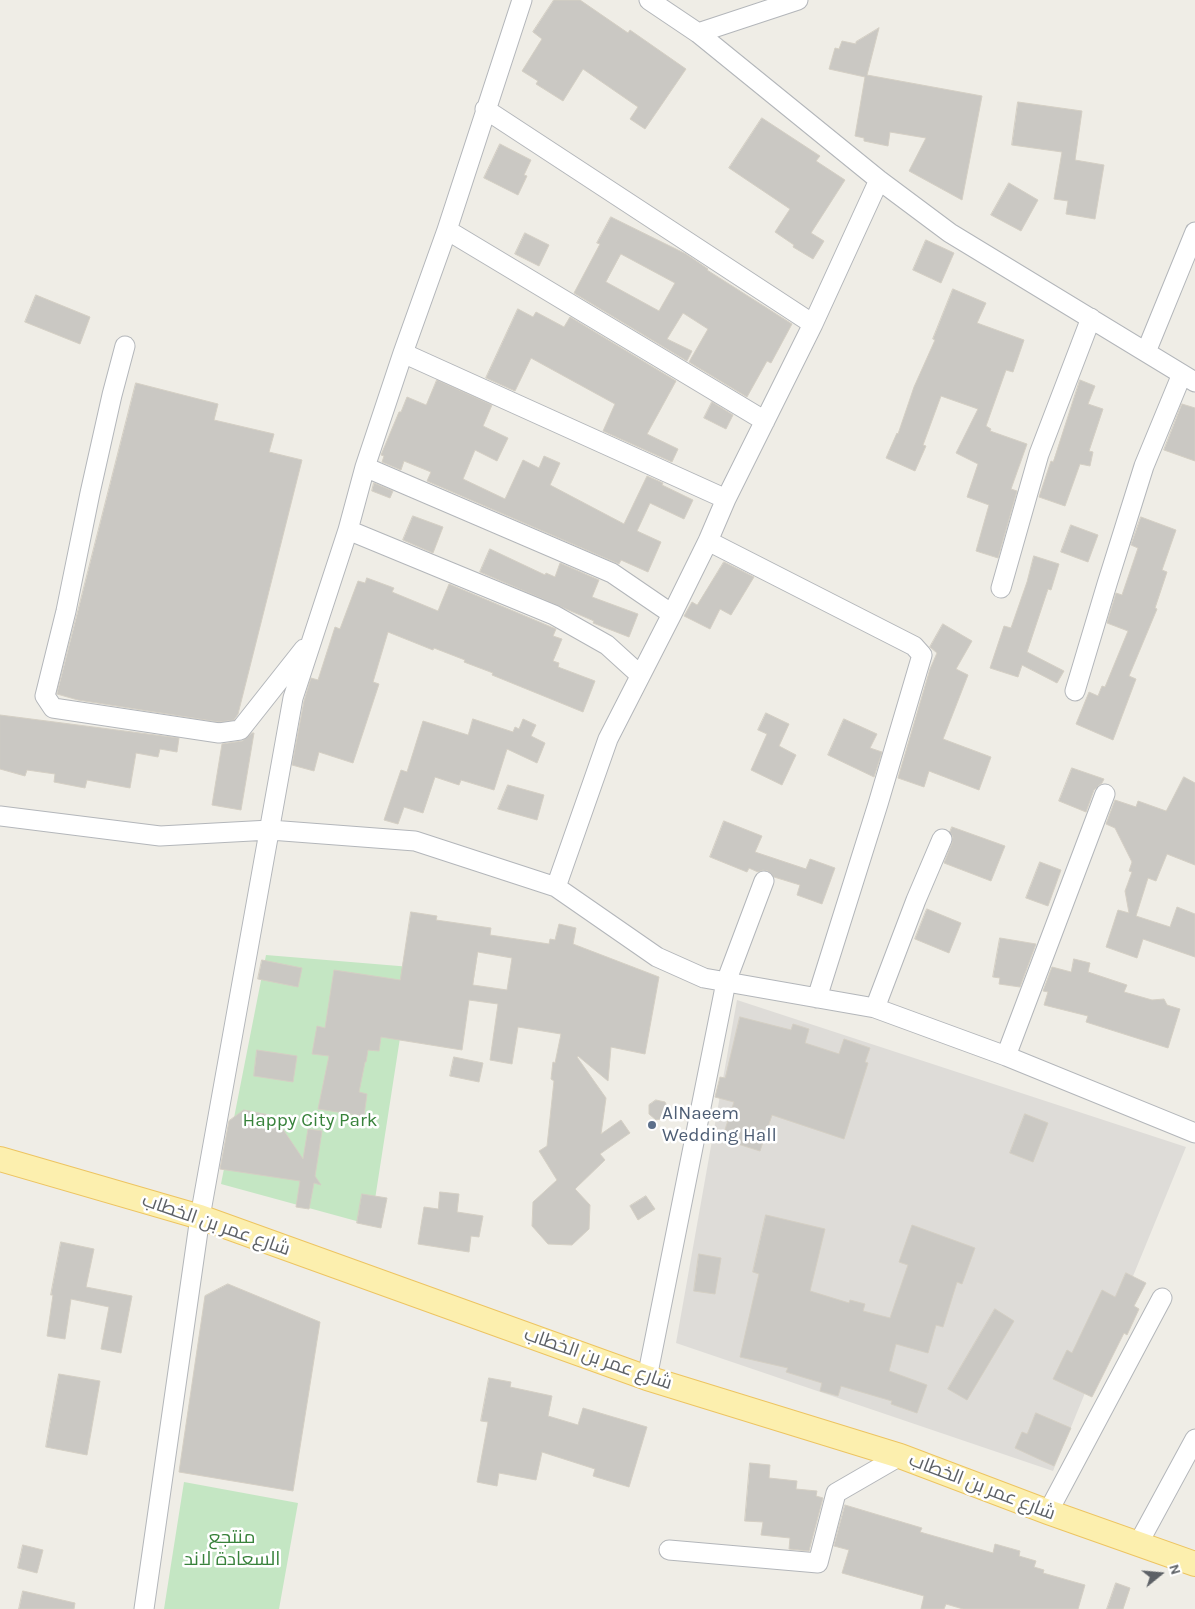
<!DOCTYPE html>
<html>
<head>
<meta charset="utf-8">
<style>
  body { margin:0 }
  #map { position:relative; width:1195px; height:1609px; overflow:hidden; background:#efede6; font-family:Karla,sans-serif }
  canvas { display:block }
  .north { position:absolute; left:1135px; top:1549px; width:50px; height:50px; -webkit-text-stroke:4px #fff; paint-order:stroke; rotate:73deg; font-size:14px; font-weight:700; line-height:20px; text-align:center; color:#5d6166 }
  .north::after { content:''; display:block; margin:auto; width:18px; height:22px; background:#5d6166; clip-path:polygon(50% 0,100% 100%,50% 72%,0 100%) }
</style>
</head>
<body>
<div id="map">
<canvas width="1195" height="1609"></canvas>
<div class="north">N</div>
</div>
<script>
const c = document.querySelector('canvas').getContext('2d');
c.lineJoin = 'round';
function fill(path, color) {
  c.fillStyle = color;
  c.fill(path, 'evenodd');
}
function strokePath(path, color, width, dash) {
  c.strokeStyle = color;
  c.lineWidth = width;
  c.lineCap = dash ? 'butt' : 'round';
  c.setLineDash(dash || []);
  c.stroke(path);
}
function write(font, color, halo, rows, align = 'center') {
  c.font = font + ' Karla,Cairo,sans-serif';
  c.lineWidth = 5;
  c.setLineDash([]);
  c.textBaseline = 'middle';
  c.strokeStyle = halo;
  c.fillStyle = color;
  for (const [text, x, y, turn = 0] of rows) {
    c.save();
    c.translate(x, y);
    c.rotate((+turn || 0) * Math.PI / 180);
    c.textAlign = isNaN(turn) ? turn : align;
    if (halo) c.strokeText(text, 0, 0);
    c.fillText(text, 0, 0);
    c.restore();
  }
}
fill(new Path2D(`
  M 737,1000 L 1186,1147 L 1053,1471 L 676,1343 Z`), '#dedcd8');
fill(new Path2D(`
  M 266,955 L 411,967 L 371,1225 L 221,1184 Z
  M 184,1482 L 298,1503 L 279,1609 L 164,1609 Z`), '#c4e6c3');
const building = new Path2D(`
  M 554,0 L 580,0 L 628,33 L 630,30 L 686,69 L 645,129 L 630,119 L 638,107 L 583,69 L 563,101 L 536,84 L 538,81 L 522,71 L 542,39 L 533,32 Z
  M 879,28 L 867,75 L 982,96 L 962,200 L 909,171 L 926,138 L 890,132 L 888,146 L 864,141 L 864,138 L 855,136 L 865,77 L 829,69 L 835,48 L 839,49 L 842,41 L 856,44 L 856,42 Z
  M 1018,102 L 1082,111 L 1075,160 L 1104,165 L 1095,219 L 1066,214 L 1068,201 L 1054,199 L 1062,152 L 1012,145 Z
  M 762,118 L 820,156 L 816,161 L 845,180 L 811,233 L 824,241 L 813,259 L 793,247 L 794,245 L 775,232 L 790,209 L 729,168 Z
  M 500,144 L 531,160 L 524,175 L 527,176 L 518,195 L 484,178 Z
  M 1009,183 L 1038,200 L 1021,231 L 991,215 Z
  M 611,217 L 686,254 L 708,269 L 707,270 L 792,324 L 771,363 L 767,361 L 747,397 L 689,362 L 708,329 L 683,313 L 667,339 L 692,351 L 687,361 L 574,293 L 600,244 L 597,243 ZM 621,254 L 675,283 L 659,311 L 606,282 Z
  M 525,233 L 549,245 L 539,266 L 515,254 Z
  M 926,240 L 954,253 L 941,283 L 913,270 Z
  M 953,289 L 986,303 L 977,323 L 1024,340 L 1013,372 L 1006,370 L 986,426 L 991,429 L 990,431 L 1027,444 L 1011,489 L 1017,491 L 998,558 L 976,551 L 989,505 L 967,497 L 978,464 L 956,453 L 978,409 L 941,396 L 923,445 L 926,446 L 915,471 L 886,458 L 897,433 L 898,434 L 914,387 L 935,340 L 933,339 Z
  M 36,295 L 90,317 L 80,344 L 25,322 Z
  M 518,309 L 533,317 L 536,312 L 564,327 L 570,317 L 676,381 L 647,434 L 678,449 L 672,462 L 603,431 L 615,404 L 531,358 L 515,391 L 486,378 Z
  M 437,380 L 492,405 L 483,426 L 508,438 L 497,461 L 475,450 L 463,479 L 505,499 L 523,460 L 539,468 L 544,456 L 560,463 L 550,485 L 624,524 L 647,476 L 663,483 L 662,485 L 693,500 L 684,519 L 650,503 L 637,531 L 661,542 L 648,572 L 621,560 L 619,564 L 427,481 L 431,472 L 404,461 L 401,470 L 382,462 L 384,456 L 381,455 L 399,412 L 401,412 L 407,397 L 426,405 Z
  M 1080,380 L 1095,386 L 1088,404 L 1103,409 L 1089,451 L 1093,452 L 1090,466 L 1080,464 L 1065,506 L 1039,497 L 1051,461 L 1053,462 Z
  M 136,383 L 218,404 L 214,420 L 274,434 L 269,452 L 302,460 L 238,714 L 234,720 L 219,722 L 78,700 L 57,694 Z
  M 712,402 L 733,415 L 726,429 L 704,418 Z
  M 1182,404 L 1195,408 L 1195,461 L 1164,450 Z
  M 374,483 L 393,491 L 390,498 L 372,491 Z
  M 413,516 L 443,527 L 433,553 L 403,540 Z
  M 1141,517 L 1176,530 L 1162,570 L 1167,572 L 1155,608 L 1157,609 L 1129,676 L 1136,679 L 1113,740 L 1076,724 L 1089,692 L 1098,696 L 1102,686 L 1105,687 L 1128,631 L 1107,623 L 1116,593 L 1122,595 L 1138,548 L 1131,545 Z
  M 1071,525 L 1098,535 L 1088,562 L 1061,552 Z
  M 490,549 L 545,575 L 546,573 L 555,577 L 560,563 L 599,580 L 592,597 L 638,614 L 629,637 L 593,623 L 594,621 L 480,572 Z
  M 1034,556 L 1059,564 L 1051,590 L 1048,589 L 1027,652 L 1064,671 L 1057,683 L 1022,665 L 1018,677 L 990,668 L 1004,626 L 1011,628 L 1027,582 Z
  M 724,562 L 754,577 L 731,615 L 720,609 L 710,629 L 684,616 L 692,602 L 697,605 Z
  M 367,578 L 394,588 L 392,592 L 438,611 L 449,584 L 556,629 L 553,636 L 562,639 L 553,661 L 559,663 L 558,667 L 595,681 L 583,712 L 492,675 L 493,673 L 464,662 L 465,660 L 434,648 L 433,650 L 388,632 L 373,682 L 379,684 L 353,763 L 319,752 L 314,771 L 292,765 L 304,701 L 311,678 L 318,680 L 335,627 L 340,629 L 358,581 L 365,583 Z
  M 943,624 L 972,641 L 956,669 L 968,675 L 943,739 L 991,757 L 979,790 L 929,771 L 924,787 L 898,778 L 930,669 L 937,653 L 930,647 Z
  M 766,713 L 789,724 L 779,746 L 796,755 L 782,785 L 751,770 L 767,734 L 758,730 Z
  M 0,715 L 179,738 L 177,752 L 160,749 L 158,757 L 136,753 L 130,788 L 87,780 L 85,788 L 54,782 L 55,774 L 27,770 L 25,776 L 0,769 Z
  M 473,719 L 513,732 L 515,727 L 519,729 L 523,719 L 536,725 L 531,736 L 545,743 L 537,763 L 507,749 L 494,790 L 461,780 L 459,785 L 435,777 L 423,813 L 404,807 L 398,824 L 384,820 L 401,770 L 407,772 L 423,721 L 468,735 Z
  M 844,719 L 877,734 L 870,748 L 882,752 L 874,777 L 828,755 Z
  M 252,733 L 254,733 L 241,810 L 212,805 L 222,744 L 242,741 Z
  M 1072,768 L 1104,779 L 1102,783 L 1098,786 L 1094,790 L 1086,812 L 1059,801 Z
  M 1184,777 L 1195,783 L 1195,865 L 1167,854 L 1156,881 L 1148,878 L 1136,916 L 1170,927 L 1177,907 L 1195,914 L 1195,957 L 1143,939 L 1137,958 L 1106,947 L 1118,910 L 1129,913 L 1125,891 L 1132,872 L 1129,871 L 1132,862 L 1115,828 L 1106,824 L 1115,800 L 1136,807 L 1138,801 L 1166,811 Z
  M 508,785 L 544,795 L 537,820 L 498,809 Z
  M 724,821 L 762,836 L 755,852 L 806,869 L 810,859 L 835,868 L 822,904 L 797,895 L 800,885 L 774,877 L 768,871 L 763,870 L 758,872 L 749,868 L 747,872 L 710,857 Z
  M 952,827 L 1005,846 L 991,881 L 944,863 L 952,843 L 953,837 L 950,832 Z
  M 1040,862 L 1061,870 L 1048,906 L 1026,898 Z
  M 927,909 L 961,923 L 949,953 L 915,939 Z
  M 411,912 L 437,916 L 436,920 L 491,928 L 490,935 L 549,944 L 550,939 L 555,940 L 559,924 L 576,928 L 573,944 L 659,977 L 645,1054 L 611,1047 L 608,1081 L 578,1056 L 577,1057 L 606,1098 L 601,1134 L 621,1120 L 630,1133 L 600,1154 L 605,1160 L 575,1189 L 590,1205 L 589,1229 L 572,1245 L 548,1244 L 532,1226 L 533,1202 L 557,1180 L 539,1151 L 547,1146 L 554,1081 L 551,1079 L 553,1062 L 555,1063 L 561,1034 L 518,1027 L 512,1064 L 490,1060 L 498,1004 L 469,1000 L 462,1050 L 381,1037 L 379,1051 L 368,1050 L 366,1062 L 365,1062 L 359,1092 L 367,1094 L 364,1116 L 318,1109 L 329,1056 L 312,1054 L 317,1026 L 325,1028 L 334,970 L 400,980 ZM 478,952 L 512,958 L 507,990 L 473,985 Z
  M 1000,938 L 1036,944 L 1020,987 L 999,984 L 1000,978 L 993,977 Z
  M 1074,959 L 1090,963 L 1088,972 L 1127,985 L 1124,992 L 1152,1000 L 1164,999 L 1167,1005 L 1180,1009 L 1168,1048 L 1086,1022 L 1088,1016 L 1044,1005 L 1048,992 L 1043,991 L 1052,967 L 1071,972 Z
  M 262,960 L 302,968 L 298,987 L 258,979 Z
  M 740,1017 L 791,1030 L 793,1024 L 809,1029 L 805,1043 L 839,1054 L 844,1039 L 870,1048 L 865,1062 L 868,1063 L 844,1139 L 772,1115 L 760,1151 L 722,1139 L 734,1102 L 715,1097 L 720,1077 L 725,1078 Z
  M 257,1050 L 297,1056 L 293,1082 L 254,1076 Z
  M 454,1057 L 483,1063 L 479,1082 L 450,1076 Z
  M 656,1100 L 665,1102 L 669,1110 L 664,1118 L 656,1120 L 649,1114 L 649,1105 Z
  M 244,1110 L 274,1116 L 303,1159 L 308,1129 L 322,1131 L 315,1176 L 321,1185 L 314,1183 L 309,1209 L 296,1207 L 300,1181 L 220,1169 L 229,1121 Z
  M 1025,1114 L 1048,1123 L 1033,1162 L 1010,1153 Z
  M 440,1192 L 459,1194 L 457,1212 L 483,1216 L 479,1237 L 471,1236 L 469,1252 L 418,1244 L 424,1207 L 438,1209 Z
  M 362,1194 L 387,1198 L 381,1228 L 357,1223 Z
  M 646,1196 L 655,1209 L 638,1220 L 630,1206 Z
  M 766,1215 L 825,1229 L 810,1291 L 849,1303 L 850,1300 L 865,1304 L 863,1311 L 890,1318 L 908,1265 L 899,1262 L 912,1225 L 975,1248 L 962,1284 L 957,1282 L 943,1327 L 936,1325 L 928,1353 L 896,1344 L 889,1371 L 927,1385 L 917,1413 L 891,1404 L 892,1401 L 841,1386 L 838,1396 L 820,1391 L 822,1383 L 786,1372 L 788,1368 L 740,1357 L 759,1274 L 753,1272 Z
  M 61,1242 L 94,1249 L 86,1287 L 132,1296 L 121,1353 L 101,1349 L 109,1307 L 71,1299 L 65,1339 L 47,1336 L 53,1295 L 51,1295 Z
  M 699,1254 L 721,1258 L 715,1294 L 694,1291 Z
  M 1126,1273 L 1146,1283 L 1134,1306 L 1139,1309 L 1127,1335 L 1124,1333 L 1092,1397 L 1053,1379 L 1067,1350 L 1072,1353 L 1102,1290 L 1115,1297 Z
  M 228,1284 L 320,1322 L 293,1491 L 179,1472 L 205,1296 Z
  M 995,1309 L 1014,1321 L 967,1400 L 948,1389 Z
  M 59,1374 L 100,1381 L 87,1455 L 46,1447 Z
  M 489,1378 L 511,1382 L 510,1387 L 552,1396 L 548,1416 L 578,1425 L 583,1408 L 647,1427 L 629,1487 L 593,1476 L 595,1469 L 542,1452 L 536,1480 L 499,1473 L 497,1486 L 477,1482 L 488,1422 L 481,1421 Z
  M 1036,1413 L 1071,1428 L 1054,1466 L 1015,1448 L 1022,1432 L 1027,1434 Z
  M 750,1463 L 770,1465 L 769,1478 L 797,1481 L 796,1489 L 817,1491 L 816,1496 L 823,1498 L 809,1551 L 789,1549 L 790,1538 L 761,1535 L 763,1522 L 745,1521 Z
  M 845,1505 L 922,1528 L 920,1532 L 993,1553 L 995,1544 L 1020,1551 L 1019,1556 L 1036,1561 L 1034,1567 L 1044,1570 L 1043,1573 L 1085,1585 L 1078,1609 L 963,1609 L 946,1604 L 944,1609 L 921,1609 L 924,1596 L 842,1573 L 849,1550 L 834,1546 Z
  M 23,1545 L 43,1550 L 37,1573 L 18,1568 Z
  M 1116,1583 L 1130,1588 L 1123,1609 L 1107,1609 Z
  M 23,1591 L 75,1603 L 74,1609 L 19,1609 Z`);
fill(building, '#cac8c3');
strokePath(building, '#d4cfc4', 1);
const minor = new Path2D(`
  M 649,0 L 698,33 L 879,180 L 950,233 L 1195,382
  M 698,33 L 798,0
  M 485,109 L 813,324
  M 447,230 L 765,421
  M 125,346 L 112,395 L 90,493 L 66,611 L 45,696 L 53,708 L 219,733 L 240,730 L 304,649
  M 1146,352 L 1195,232
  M 403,353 L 726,499
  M 365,467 L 612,573 L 672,614
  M 348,530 L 554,615 L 607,645 L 640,675
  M 708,541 L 914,646 L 922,655 L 878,804 L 817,998
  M 1001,588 L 1039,454 L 1091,318
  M 1075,691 L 1107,584 L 1144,466 L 1182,374
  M 0,816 L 160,836 L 270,830 L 415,841 L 556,887 L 657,957 L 704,978 L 875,1008 L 1006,1056 L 1195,1133
  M 556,887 L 608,739 L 672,614 L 708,541 L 726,499 L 813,324 L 879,180
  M 875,1008 L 916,900 L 942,839
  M 1006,1056 L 1105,794
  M 647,1378 L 726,982 L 764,881
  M 1048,1512 L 1162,1298
  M 1138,1544 L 1195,1439
  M 669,1550 L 818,1563 L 836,1493 L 900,1456
  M 144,1609 L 200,1217 L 293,698 L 348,530 L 365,467 L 403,353 L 447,230 L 522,0`);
const major = new Path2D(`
  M 0,1159 L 200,1217 L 647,1378 L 900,1456 L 1048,1512 L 1195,1564`);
strokePath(minor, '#b3b6ba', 21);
strokePath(major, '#edc461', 26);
strokePath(minor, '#fff', 19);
strokePath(major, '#fcefae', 24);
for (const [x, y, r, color] of [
  [652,1125,5,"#5c6f8a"]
]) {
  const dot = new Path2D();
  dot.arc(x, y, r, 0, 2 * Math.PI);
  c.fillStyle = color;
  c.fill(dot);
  strokePath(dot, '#fff', 2);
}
write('19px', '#4e5e75', '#fff', [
  ["AlNaeem",662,1114],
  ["Wedding Hall",662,1136]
], 'left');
write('19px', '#38823b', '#fff', [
  ["Happy City Park",310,1121],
  ["منتجع",232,1538],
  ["السعادة لاند",232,1560]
]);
write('19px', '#5d6166', '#fff', [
  ["شارع عمر بن الخطاب",216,1225,19],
  ["شارع عمر بن الخطاب",598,1359,19],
  ["شارع عمر بن الخطاب",982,1487,21]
]);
</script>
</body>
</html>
